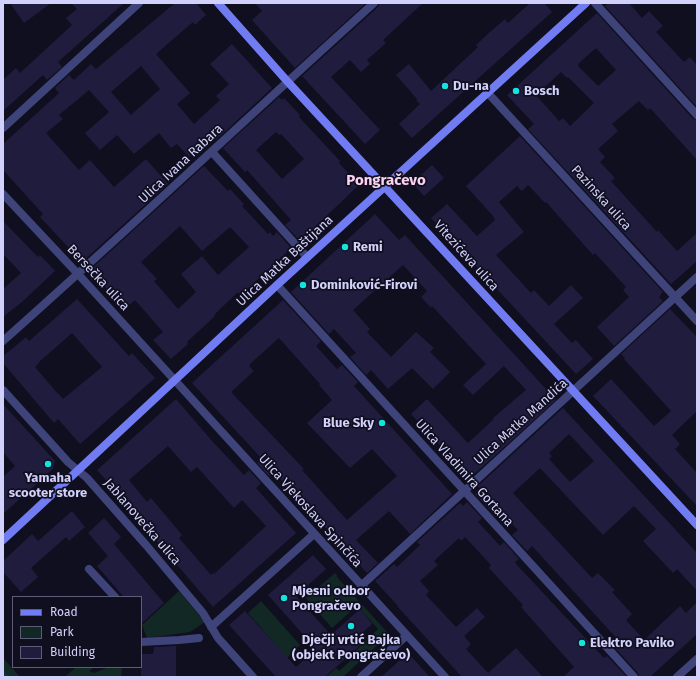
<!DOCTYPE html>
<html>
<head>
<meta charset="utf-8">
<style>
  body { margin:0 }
  #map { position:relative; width:700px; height:680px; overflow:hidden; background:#100f1f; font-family:"Fira Sans",sans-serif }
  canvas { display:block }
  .frame { position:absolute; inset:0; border:4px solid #d1d1fb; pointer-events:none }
  .legend { position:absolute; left:12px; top:596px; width:130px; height:72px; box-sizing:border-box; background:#100f1f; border:1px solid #5d5d77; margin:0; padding:5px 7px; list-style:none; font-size:12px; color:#d1d1fb }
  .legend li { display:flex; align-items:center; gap:8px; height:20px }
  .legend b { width:20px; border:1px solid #5d5d77 }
</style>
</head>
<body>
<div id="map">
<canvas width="700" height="680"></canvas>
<div class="frame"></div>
<ul class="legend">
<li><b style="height:5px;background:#717cf2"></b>Road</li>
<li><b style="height:11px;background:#122825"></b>Park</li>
<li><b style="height:11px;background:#1f1c3e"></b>Building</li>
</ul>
</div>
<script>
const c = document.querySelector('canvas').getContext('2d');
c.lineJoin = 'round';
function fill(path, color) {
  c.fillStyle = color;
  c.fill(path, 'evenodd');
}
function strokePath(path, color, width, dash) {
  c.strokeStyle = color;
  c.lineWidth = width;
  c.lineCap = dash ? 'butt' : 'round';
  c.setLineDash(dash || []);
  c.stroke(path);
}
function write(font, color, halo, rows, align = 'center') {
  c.font = font + ' "Fira Sans",sans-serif';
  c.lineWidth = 3.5;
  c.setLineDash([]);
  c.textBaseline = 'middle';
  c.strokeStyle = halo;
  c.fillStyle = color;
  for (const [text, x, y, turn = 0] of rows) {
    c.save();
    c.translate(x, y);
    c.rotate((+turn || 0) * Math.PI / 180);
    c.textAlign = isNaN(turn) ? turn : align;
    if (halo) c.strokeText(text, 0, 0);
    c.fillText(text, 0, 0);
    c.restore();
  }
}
fill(new Path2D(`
  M 335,573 L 337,575 L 337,577 L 388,633 L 388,635 L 343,677 L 326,677 L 336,668 L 339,671 L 356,656 L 353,653 L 378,629 L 357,606 L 332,628 L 306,598 Z
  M 179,591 L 205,622 L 190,632 L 147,638 L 142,625 Z
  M 261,601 L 300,645 L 287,658 L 248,613 Z
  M 3,658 L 20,677 L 3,677 Z
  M 76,667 L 95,667 L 89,671 L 94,673 L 109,667 L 122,667 L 121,677 L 65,677 Z`), '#122825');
strokePath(new Path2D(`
  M 3,673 L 7,677`), '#122c44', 4.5);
fill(new Path2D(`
  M 10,3 L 51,3 L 24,23 Z
  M 71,3 L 124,3 L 58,62 L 62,67 L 47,80 L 43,75 L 3,111 L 3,80 L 16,68 L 20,73 L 72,25 L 66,18 L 77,9 Z
  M 175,3 L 196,3 L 206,15 L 195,25 L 193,22 L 156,54 L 190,93 L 177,104 L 194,124 L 220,100 L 216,96 L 229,84 L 210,64 L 232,44 L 272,88 L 216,140 L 212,136 L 189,157 L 177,144 L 171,148 L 159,133 L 134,154 L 117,135 L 100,150 L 85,133 L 109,112 L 89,90 L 59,115 L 63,119 L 46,133 L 79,170 L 90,160 L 114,187 L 146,159 L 168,184 L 82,262 L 40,217 L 43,214 L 3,170 L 3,144 L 58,94 L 59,93 L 55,88 L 69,75 L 74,80 L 91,64 L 96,69 ZM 141,66 L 160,89 L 131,115 L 111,92 Z
  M 255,3 L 366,3 L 295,68 L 252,20 L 262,11 Z
  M 379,3 L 423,3 L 383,40 L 386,43 L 367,60 L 370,64 L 361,72 L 350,60 L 331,77 L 380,130 L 365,144 L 302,76 L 378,7 Z
  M 530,3 L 544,3 L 552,12 L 412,138 L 399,124 L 420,104 L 416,100 L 417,99 L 396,75 L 409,64 L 431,91 L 478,47 L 476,45 L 490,32 L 505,19 L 508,23 Z
  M 608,3 L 629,3 L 642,18 L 649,11 L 663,26 L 656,32 L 684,62 L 690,57 L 697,65 L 697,107 L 605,6 Z
  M 597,13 L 693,119 L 697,120 L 697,160 L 650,108 L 648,110 L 639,101 L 612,124 L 618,131 L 598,149 L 605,157 L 600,162 L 615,178 L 611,181 L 657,232 L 658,230 L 677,251 L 697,233 L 697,261 L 671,284 L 528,129 L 534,124 L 507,95 ZM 596,48 L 616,70 L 598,86 L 579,67 L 578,64 ZM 561,72 L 567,78 L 568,77 L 594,103 L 570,126 L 563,118 L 559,121 L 536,95 Z
  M 279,97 L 282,100 L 284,98 L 300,115 L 299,117 L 340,161 L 339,163 L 359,185 L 300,241 L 285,225 L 291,220 L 247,170 L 245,172 L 223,148 ZM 276,132 L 279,135 L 281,134 L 304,159 L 282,179 L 256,150 Z
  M 520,136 L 663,292 L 659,297 L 663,301 L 614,346 L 597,327 L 629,297 L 623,290 L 626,287 L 595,253 L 593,255 L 546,202 L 545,203 L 528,185 L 522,191 L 517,186 L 499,202 L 524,232 L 496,255 L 531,293 L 534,290 L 549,306 L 571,285 L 583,298 L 554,324 L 572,343 L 576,340 L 593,359 L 576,374 L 431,218 L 447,204 L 477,236 L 495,220 L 493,216 L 466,186 Z
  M 432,165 L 444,178 L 424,196 L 412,183 Z
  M 204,166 L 228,191 L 230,189 L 244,204 L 242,206 L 268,234 L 270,232 L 273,236 L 277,232 L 291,248 L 241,295 L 238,292 L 214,315 L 215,316 L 187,342 L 188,344 L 171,359 L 153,340 L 163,332 L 135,300 L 126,308 L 112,292 L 111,294 L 90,270 ZM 180,226 L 202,251 L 230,227 L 249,247 L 218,275 L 202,256 L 181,274 L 196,292 L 178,309 L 154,281 L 157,279 L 141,262 Z
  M 375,214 L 399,240 L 405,235 L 556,400 L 470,478 L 411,414 L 427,399 L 468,443 L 494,419 L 493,418 L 526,390 L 504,366 L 473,395 L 463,385 L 486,364 L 432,306 L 431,308 L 421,297 L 427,291 L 403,265 L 353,310 L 370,329 L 367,332 L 391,357 L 416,332 L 434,348 L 430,352 L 450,372 L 433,389 L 412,368 L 388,389 L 371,370 L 366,375 L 350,357 L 356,353 L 334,329 L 329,334 L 291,292 Z
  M 3,221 L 38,257 L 40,255 L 55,271 L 23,301 L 3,317 L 3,289 L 21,273 L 3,254 Z
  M 77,299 L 129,356 L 132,353 L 155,378 L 80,444 L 58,419 L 54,423 L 3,363 L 3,356 L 13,348 L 26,337 L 29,341 ZM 72,333 L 102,367 L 63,399 L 59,394 L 58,394 L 35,367 L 38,364 L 38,363 Z
  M 283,300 L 321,341 L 316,346 L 337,369 L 342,365 L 358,382 L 354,386 L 452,494 L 410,534 L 389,511 L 356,540 L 378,563 L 367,573 L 274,472 L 269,476 L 257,463 L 262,459 L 192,383 ZM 279,338 L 320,384 L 319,385 L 332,400 L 307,423 L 350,468 L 372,449 L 397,476 L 347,520 L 302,470 L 304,469 L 231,392 L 254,371 L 249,366 L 251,363 Z
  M 670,309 L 697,337 L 697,411 L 672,435 L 680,444 L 675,449 L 697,473 L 697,506 L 593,396 L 611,379 L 654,426 L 671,411 L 624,359 L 625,358 L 621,354 Z
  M 176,399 L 213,442 L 244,475 L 249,470 L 261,483 L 256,488 L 296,533 L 213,607 L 143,525 L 127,506 L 129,505 L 97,470 ZM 168,446 L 191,472 L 197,467 L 234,508 L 242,500 L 266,526 L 214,574 L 213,573 L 211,575 L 179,538 L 182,535 L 151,498 L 147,502 L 129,480 Z
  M 3,404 L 55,461 L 53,469 L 3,514 L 3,477 L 15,466 L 3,452 Z
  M 563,408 L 697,553 L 697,591 L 677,569 L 673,573 L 643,541 L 656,529 L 634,506 L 603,535 L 540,468 L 513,493 L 592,578 L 598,573 L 615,590 L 612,592 L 632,614 L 626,620 L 644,640 L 680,606 L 686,613 L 697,602 L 697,634 L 650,677 L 639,677 L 638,673 L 615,648 L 621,643 L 532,546 L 527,551 L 512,535 L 518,530 L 495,506 L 490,510 L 475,494 L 480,490 L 478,486 ZM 569,434 L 594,461 L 570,482 L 549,459 L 552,456 L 549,453 Z
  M 467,502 L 482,518 L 478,522 L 480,524 L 500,546 L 504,542 L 519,559 L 515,562 L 517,565 L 604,658 L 607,656 L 627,677 L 563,677 L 574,667 L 521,607 L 523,605 L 489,568 L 491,565 L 465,537 L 461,541 L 459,538 L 434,561 L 438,565 L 420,581 L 429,591 L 426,595 L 456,627 L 477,608 L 485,617 L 464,636 L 471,644 L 466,649 L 488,673 L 516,648 L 543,677 L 462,677 L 397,606 L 398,606 L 375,581 L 394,564 L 397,567 L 420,545 L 417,542 L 460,503 L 463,506 Z
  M 72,511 L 85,527 L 69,541 L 66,537 L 31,568 L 38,577 L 21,592 L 3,572 L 3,561 L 32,534 L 38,541 Z
  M 104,518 L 121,537 L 114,544 L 164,603 L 141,624 L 141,597 L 124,597 L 97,566 L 108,556 L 88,533 Z
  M 313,555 L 326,569 L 296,596 L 331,635 L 360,609 L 372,624 L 360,635 L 365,641 L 325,677 L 276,677 L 229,625 L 245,611 L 296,667 L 316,649 L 268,595 Z
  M 176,646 L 176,677 L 141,677 L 141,654 L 153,654 L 154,647 Z
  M 408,653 L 430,677 L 381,677 Z`), '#1f1c3e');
strokePath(new Path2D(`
  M 89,569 L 115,597
  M 141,642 L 179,640 L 199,638`), '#3e437a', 8);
strokePath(new Path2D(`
  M 595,3 L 697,115
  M 487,92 L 697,321
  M 3,128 L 139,3
  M 212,152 L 307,257
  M 3,194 L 78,274 L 445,677
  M 277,285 L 634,677
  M 3,341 C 128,230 250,115 374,3
  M 3,390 L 68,462 L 87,478 L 146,545 L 203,613 L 218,638 L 253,677
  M 362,585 L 697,277
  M 211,627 L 314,534
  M 361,677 L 407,635
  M 677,677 L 697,659`), '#3e437a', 8);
strokePath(new Path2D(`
  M 218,3 L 287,81 L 697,525
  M 3,540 L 277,285 L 586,3`), '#717cf2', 8);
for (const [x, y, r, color] of [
  [445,86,4,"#15e3e0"],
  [516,91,4,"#15e3e0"],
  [345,247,4,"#15e3e0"],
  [303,285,4,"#15e3e0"],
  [382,423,4,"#15e3e0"],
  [48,464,4,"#15e3e0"],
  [284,598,4,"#15e3e0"],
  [351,626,4,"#15e3e0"],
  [582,643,4,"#15e3e0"]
]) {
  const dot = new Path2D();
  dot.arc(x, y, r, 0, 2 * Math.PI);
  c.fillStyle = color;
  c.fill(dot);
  strokePath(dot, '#100f1f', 1.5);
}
write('bold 13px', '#d1d1fb', '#100f1f', [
  ["Du-na",453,86],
  ["Bosch",524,91],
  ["Remi",353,247],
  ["Dominković-Firovi",311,285],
  ["Blue Sky",374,423,"right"],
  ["Yamaha",48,478,"center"],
  ["scooter store",48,493,"center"],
  ["Mjesni odbor",292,591],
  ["Pongračevo",292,606],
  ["Dječji vrtić Bajka",351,640,"center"],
  ["(objekt Pongračevo)",351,655,"center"],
  ["Elektro Paviko",590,643]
], 'left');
write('13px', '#d1d1fb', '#100f1f', [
  ["Ulica Ivana Rabara",181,164,-43],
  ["Pazinska ulica",601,198,48],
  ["Vitezićeva ulica",466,256,48],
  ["Ulica Matka Baštijana",285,261,-43],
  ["Bersečka ulica",98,278,47],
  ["Ulica Matka Mandića",521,422,-42],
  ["Ulica Vladimira Gortana",464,473,48],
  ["Ulica Vjekoslava Spinčića",310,511,48],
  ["Jablanovečka ulica",142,522,49]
]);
write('bold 15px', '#fbd3f1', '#100f1f', [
  ["Pongračevo",386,181]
]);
</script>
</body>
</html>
